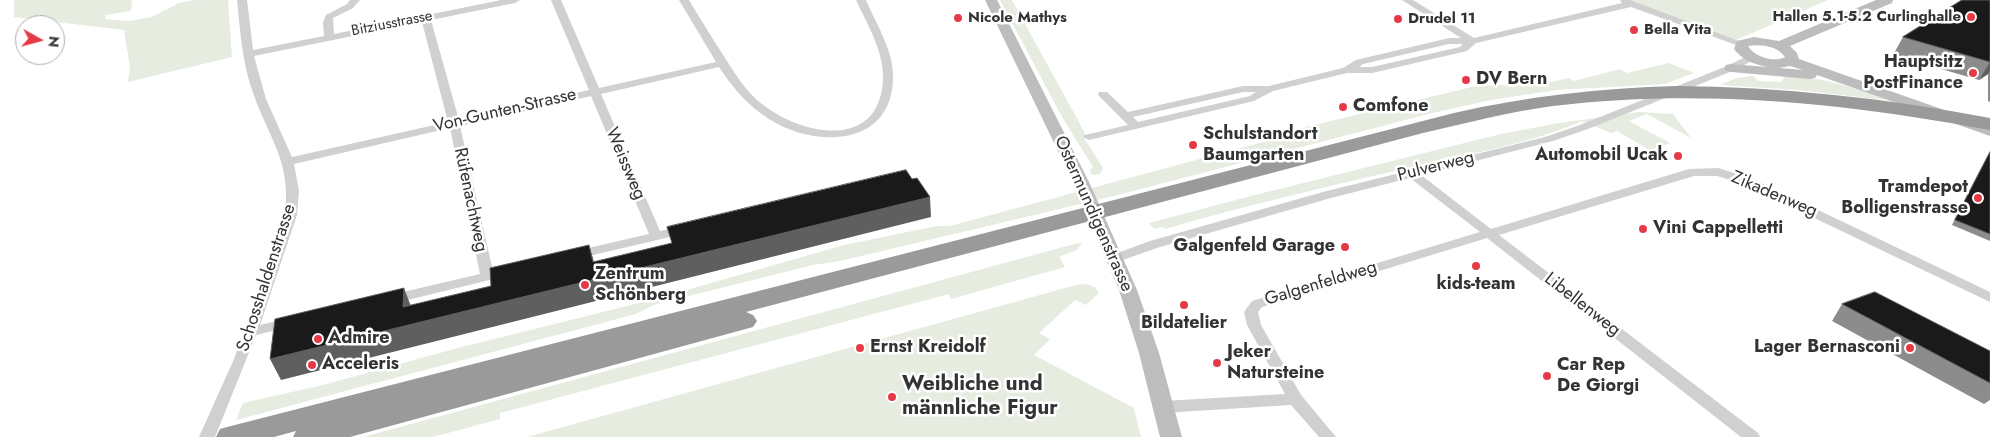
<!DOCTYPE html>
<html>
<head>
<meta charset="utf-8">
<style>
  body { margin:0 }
  #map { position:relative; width:1990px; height:437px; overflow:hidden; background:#fff; font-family:Jost,sans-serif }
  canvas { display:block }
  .north { position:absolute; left:15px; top:15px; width:50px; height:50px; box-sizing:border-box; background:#fff; border:1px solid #adadad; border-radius:50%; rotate:97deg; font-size:14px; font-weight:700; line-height:20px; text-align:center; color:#333 }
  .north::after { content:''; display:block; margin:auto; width:18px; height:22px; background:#e63946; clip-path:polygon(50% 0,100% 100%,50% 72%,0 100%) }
</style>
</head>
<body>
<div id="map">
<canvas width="1990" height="437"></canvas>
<div class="north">N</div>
</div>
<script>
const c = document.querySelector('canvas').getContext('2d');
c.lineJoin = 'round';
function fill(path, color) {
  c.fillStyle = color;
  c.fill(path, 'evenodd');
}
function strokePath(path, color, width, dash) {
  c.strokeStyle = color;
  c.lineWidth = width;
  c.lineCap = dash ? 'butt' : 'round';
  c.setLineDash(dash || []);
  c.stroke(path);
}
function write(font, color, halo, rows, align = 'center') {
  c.font = font + ' Jost,sans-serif';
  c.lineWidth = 5;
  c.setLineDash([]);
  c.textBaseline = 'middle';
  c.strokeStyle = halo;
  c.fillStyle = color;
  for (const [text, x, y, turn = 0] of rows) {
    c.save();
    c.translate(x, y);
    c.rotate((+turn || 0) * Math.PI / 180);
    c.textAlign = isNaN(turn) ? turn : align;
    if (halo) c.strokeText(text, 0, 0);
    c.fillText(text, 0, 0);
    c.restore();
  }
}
fill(new Path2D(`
  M 14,0 L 132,0 L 131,11 L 106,15 L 105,19 L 129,21 L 152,17 L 179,3 L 194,0 L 228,0 L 232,57 L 128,82 L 130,67 L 124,30 L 14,17 Z
  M 1000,0 L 1012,0 L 1086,135 L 1084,138 L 1103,168 L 1100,174 L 1092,175 L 1090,170 L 1093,167 L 1062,117 Z
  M 1628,0 L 1828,0 L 1736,40 Z
  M 1669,63 L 1694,73 L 1665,84 L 1556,90 L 1491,100 L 1432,113 L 1110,197 L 840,261 L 813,265 L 653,305 L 636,314 L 236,420 L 243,403 L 323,385 L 458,348 L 655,299 L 844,245 L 937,226 L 950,226 L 1282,137 L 1293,130 L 1480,85 C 1509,86 1540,85 1569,78 L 1574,81 L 1620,69 L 1627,73 Z
  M 1753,76 L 1758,81 L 1781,82 L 1785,76 C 1821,77 1853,87 1887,100 L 1798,90 L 1720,85 L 1736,78 Z
  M 1639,112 L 1673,114 L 1691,138 L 1647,114 L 1629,121 L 1670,143 L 1649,150 L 1617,131 L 1611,133 L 1582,121 C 1532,143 1478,152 1425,164 C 1338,184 1251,204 1165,229 L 1162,227 L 1154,229 L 1149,223 L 1251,196 L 1501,134 L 1559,123 Z
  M 1082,242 L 1077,250 L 1059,257 L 1065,267 L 951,299 L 949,294 L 500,413 L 500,419 L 433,437 L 363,437 Z
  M 1085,284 L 1095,287 L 1099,293 L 1086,305 L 1075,300 L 1039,333 L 1050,339 L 1034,355 L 1134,408 L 1141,437 L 527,437 L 1076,285 Z`), '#e6ecdf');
fill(new Path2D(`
  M 237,0 L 247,0 L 253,50 L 324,36 L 323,22 L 326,15 L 347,4 L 350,0 L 360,0 L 353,8 L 333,18 L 334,34 L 501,0 L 520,0 L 515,3 L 431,20 L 459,120 L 589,90 L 551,0 L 561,0 L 599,88 L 716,62 L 679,0 L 689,0 C 701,20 714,41 727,61 C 736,75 747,93 762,104 C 802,136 880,151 883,79 C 884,51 867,24 856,0 L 866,0 C 876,24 894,51 893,78 C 892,148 814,148 769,119 C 748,106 732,87 719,67 L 601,94 L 660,231 L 683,226 L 689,230 L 687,233 L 576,259 L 571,258 L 569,255 L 571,252 L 649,234 L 591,96 L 460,126 L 493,271 L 506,268 L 513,272 L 506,276 L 391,304 L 386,302 L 384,299 L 386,296 L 480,274 L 450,128 L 294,164 L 299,191 L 297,215 L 260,325 L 289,318 L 294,320 L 296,323 L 294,326 L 256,335 L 215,437 L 199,437 L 234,359 L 285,215 C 292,159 267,137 251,87 C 242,59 240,30 237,0 ZM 422,22 L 448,122 L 292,157 L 266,99 L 254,56 Z
  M 1402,0 L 1413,0 L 1474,38 L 1622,3 L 1620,0 L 1630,0 L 1747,44 L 1745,46 L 1739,46 L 1631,7 L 1476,43 L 1467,51 L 1372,73 L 1347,73 L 1273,91 L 1254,101 L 1089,140 L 1083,137 L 1085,135 L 1128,125 L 1099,96 L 1098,94 L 1099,92 L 1107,92 L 1128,112 L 1243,86 L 1269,86 L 1343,68 L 1356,60 L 1449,38 L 1461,38 ZM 1449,44 L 1463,44 L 1460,47 L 1372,67 L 1359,67 L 1363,64 ZM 1243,92 L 1256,92 L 1250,96 L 1138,122 L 1133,117 Z
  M 1751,54 L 1756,57 L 1755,59 L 1735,70 L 1588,129 L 1553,141 L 1421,175 L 1491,229 L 1689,169 L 1718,168 L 1751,178 L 1990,292 L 1990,302 L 1743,184 L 1717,176 L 1694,176 L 1499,235 L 1758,433 L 1760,437 L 1741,437 L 1487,238 L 1262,307 L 1258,312 L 1261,325 L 1301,395 L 1336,437 L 1319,437 L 1291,405 L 1163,413 L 1158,411 L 1155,407 L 1158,403 L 1163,401 L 1285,394 L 1247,325 L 1244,312 L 1252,301 L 1480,232 L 1410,178 L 1331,198 L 1160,247 L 1114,263 L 1107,259 L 1109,256 L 1150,241 L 1323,192 L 1545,137 L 1580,125 L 1727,66 Z`), '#d0d0d0');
fill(new Path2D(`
  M 985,0 L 997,0 L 1089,182 L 1137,290 L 1159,353 L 1182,437 L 1160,437 L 1139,353 L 1119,290 L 1073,182 Z
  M 1876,0 L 1893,0 L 1892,3 L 1790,46 L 1797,53 L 1799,59 L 1990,126 L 1990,136 L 1817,75 L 1815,78 L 1810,79 L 1731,72 L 1726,71 L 1724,68 L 1726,65 L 1731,64 L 1767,67 C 1754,64 1742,60 1734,49 L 1737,41 L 1754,37 L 1779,41 ZM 1748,46 C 1762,44 1777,46 1785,57 C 1775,63 1754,57 1748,46 ZM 1790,66 L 1803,70 L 1779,68 Z`), '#bdbdbd');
fill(new Path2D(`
  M 1676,86 C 1782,87 1886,98 1990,118 L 1990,130 C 1846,103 1699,88 1553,106 C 1509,112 1466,123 1423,133 L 746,312 L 753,315 L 757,321 L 753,327 L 350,437 L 293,437 L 296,431 L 274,437 L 216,437 L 220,429 L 231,426 L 1454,113 C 1528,96 1601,88 1676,86 Z`), '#9a9a9a');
fill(new Path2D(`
  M 1990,0 L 1990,102 L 1988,101 L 1988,74 L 1979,80 L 1893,55 L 1903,37 Z
  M 1990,152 L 1990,241 L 1952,225 Z
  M 1842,304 L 1990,351 L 1990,400 L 1984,404 L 1832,321 Z`), '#8c8c8c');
fill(new Path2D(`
  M 1990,62 L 1990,71 L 1988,74 L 1979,80 Z
  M 930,197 L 931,217 L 281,380 L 270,359 L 403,307 L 404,288 L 412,309 L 593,262 L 589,245 L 595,265 Z`), '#5f5f5f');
const building = new Path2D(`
  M 1962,0 L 1990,0 L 1990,62 L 1903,37 Z
  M 1990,152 L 1990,234 L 1955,220 Z
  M 906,170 L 912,179 L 917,178 L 930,197 L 270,359 L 275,319 L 404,288 L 403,307 L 491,286 L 490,268 L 589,245 L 593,262 L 672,243 L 667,227 Z
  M 1875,292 L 1990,351 L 1990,383 L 1842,304 Z`);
fill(building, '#1a1a1a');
strokePath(building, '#5f5f5f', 1);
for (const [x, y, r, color] of [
  [1971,17,5,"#e63946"],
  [958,18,5,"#e63946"],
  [1398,19,5,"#e63946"],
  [1634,30,5,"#e63946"],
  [1973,73,5,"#e63946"],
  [1466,80,5,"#e63946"],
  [1343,107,5,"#e63946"],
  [1193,145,5,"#e63946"],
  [1678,156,5,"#e63946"],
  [1978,198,5,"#e63946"],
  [1643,229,5,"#e63946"],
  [1345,247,5,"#e63946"],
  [1476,266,5,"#e63946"],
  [585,285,5,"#e63946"],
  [1184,305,5,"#e63946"],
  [318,339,5,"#e63946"],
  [860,348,5,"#e63946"],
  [1910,348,5,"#e63946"],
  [1217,363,5,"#e63946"],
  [312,365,5,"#e63946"],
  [1547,376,5,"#e63946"],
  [892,397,5,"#e63946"]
]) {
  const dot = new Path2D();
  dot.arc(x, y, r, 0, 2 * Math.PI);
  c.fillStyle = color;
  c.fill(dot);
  strokePath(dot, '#fff', 2);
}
write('bold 15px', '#333', '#fff', [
  ["Hallen 5.1-5.2 Curlinghalle",1961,17,"right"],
  ["Nicole Mathys",968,18],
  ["Drudel 11",1408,19],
  ["Bella Vita",1644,30]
], 'left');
write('15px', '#333', '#fff', [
  ["Bitziusstrasse",392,24,-11]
]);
write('bold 18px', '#333', '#fff', [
  ["Hauptsitz",1963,63,"right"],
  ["PostFinance",1963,84,"right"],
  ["DV Bern",1476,80],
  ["Comfone",1353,107],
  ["Schulstandort",1203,135],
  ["Baumgarten",1203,156],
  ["Automobil Ucak",1668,156,"right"],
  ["Tramdepot",1968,188,"right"],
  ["Bolligenstrasse",1968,209,"right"],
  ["Vini Cappelletti",1653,229],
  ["Galgenfeld Garage",1335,247,"right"],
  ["Zentrum",595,275],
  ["Schönberg",595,296],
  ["kids-team",1476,285,"center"],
  ["Bildatelier",1184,324,"center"],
  ["Admire",328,339],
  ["Ernst Kreidolf",870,348],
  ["Lager Bernasconi",1900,348,"right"],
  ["Jeker",1227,353],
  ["Natursteine",1227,374],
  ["Acceleris",322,365],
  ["Car Rep",1557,366],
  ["De Giorgi",1557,387]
], 'left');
write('18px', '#333', '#fff', [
  ["Von-Gunten-Strasse",505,111,-13],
  ["Weissweg",625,164,67],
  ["Pulverweg",1436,167,-14],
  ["Zikadenweg",1774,195,23],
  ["Rüfenachtweg",470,200,78],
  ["Ostermundigenstrasse",1093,214,66],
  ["Schosshaldenstrasse",267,278,-72],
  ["Galgenfeldweg",1321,284,-17],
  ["Libellenweg",1582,305,38]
]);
write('bold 21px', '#333', '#fff', [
  ["Weibliche und",902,385],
  ["männliche Figur",902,409]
], 'left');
</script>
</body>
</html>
